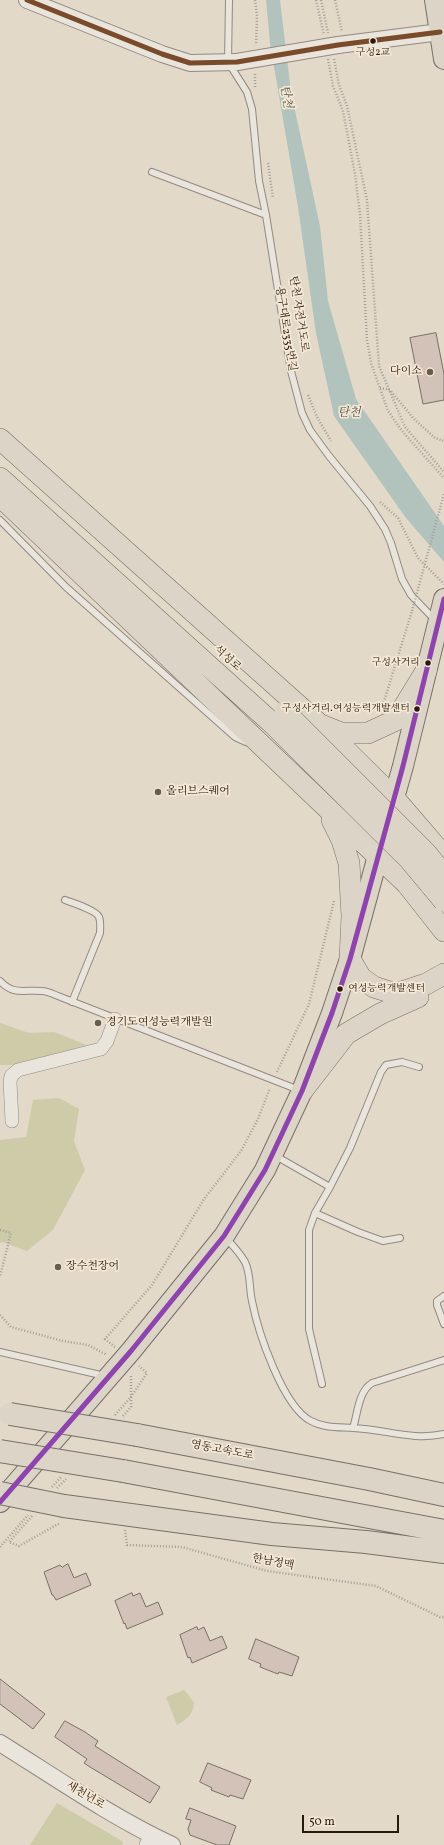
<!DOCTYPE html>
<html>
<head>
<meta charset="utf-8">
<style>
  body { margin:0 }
  #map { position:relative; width:444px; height:1845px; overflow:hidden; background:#e3d9c9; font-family:Vollkorn,serif }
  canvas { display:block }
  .scale { position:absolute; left:302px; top:1815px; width:97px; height:18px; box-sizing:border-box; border:2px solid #271a0e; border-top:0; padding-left:5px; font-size:12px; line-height:14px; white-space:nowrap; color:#271a0e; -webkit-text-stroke:3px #f4e8d5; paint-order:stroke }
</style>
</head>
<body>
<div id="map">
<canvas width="444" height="1845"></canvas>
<div class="scale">50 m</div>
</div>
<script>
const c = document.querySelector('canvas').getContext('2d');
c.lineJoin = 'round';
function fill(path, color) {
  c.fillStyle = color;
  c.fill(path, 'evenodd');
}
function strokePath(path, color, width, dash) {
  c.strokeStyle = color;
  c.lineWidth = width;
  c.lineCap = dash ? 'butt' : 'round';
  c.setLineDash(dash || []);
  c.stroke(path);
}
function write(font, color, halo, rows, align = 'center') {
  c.font = font + ' Vollkorn,"Noto Serif KR",serif';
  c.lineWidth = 3.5;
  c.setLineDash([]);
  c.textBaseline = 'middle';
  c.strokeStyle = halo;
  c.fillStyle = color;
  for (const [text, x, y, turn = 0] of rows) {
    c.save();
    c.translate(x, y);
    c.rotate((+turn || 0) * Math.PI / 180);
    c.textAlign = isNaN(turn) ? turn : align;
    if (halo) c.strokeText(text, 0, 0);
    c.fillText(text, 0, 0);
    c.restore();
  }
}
fill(new Path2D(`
  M 0,1023 L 29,1033 L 54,1032 L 87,1045 L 20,1065 L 0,1065 Z
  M 59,1098 L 79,1109 L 74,1141 L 85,1170 L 53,1230 L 27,1251 L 2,1242 L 0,1243 L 0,1140 L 26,1137 L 33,1100 Z
  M 184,1690 L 187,1693 L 194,1703 C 193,1715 187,1719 177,1725 L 166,1697 Z
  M 57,1803 L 122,1841 L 123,1845 L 30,1845 Z`), '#cecba9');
fill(new Path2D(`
  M 266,0 L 280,0 L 291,92 L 320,226 L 328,301 L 356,399 L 444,526 L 444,562 L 406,518 L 334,416 L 316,333 L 298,207 L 270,43 Z`), '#b1c3bc');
const building = new Path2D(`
  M 436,333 L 444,374 L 444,400 L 423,404 L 410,338 Z
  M 68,1564 L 74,1578 L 86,1573 L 91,1585 L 56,1600 L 53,1595 L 52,1595 L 44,1572 L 60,1565 L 62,1567 Z
  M 132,1593 L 133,1596 L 140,1593 L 146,1607 L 158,1602 L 163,1614 L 127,1629 L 125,1623 L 124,1624 L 115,1601 Z
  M 197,1627 L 198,1630 L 204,1627 L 210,1641 L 222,1636 L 227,1648 L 192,1663 L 190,1657 L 188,1658 L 180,1635 Z
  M 256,1639 L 299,1657 L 292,1676 L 279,1672 L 278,1674 L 260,1667 L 261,1664 L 249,1659 Z
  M 0,1679 L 45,1714 L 33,1729 L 0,1704 Z
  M 65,1721 L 85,1732 L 98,1741 L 95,1746 L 160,1787 L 150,1803 L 90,1767 L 84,1763 L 87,1759 L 55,1737 Z
  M 208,1763 L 251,1780 L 243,1799 L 230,1795 L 229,1797 L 211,1790 L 212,1788 L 200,1782 Z
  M 190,1808 L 236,1826 L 229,1845 L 217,1845 L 190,1835 L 188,1829 L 191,1820 L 186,1819 Z`);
fill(building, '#d2c2b8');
strokePath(building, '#777067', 1);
const service = new Path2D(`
  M 229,0 L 228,62 L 247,92 L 252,109 L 259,181 L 266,215 L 291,371 L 302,413 L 310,430 L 329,456 L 370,506 L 385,529 L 391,543 L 402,579 L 411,595 L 435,620
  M 152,172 L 266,215
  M 0,520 L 66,587 L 235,737 L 246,742
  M 65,900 C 73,903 96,910 99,917 C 101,922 100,929 100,933 L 72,1002
  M 0,981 C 14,996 24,989 42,991 C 47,991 53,994 58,996 L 299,1090
  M 274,1155 L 330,1187 L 315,1213 L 309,1230 L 309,1329 L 322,1384
  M 330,1187 L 350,1148 L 381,1072 L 386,1065 L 402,1062 L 419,1067
  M 315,1213 L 358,1232 L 383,1241 L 400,1238
  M 226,1238 C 233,1246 240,1253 245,1262 C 251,1274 249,1289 252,1301 C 258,1332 283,1407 311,1421 C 324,1428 339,1427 353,1428 C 358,1413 358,1392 372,1383 L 444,1360
  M 444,1296 L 437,1301 L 437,1305 L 444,1324
  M 0,1352 L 105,1376
  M 353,1428 C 384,1429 413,1441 444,1434`);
const minor = new Path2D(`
  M 12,1121 L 10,1082 L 11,1076 L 18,1070 L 101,1049 L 107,1041 L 115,1019
  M 146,1845 L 151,1835`);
const tertiary = new Path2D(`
  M 27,0 L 162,54 L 190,63 L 237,62
  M 338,45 L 440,32
  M 0,1743 C 56,1778 112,1817 172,1845`);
const primary = new Path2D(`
  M 435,0 L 444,59
  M 390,812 L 403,766 L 444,599
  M 0,1502 L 131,1351 L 224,1236 L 265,1170 L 302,1091 L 332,1013 L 350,959 L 382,841`);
const trunk = new Path2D(`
  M 0,439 L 319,724 L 394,798 L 444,856
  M 0,478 L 272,723
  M 0,496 L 407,884 L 444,931
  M 321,725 L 341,733 L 368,733 L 396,720 L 426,671
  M 332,820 L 342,840 L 349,863 L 352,916 L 350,959 L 361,978 L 374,987 L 396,994 L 426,984 L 444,974
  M 302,1091 L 346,1034 L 380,1014 L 418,997`);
const motorway = new Path2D(`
  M 137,1435 L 369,1479 L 444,1495
  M 123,1471 L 444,1531
  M 64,1506 L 272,1534 L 366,1542 L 444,1552`);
strokePath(service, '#928a80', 8);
strokePath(minor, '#928a80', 14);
strokePath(tertiary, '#928a80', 18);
strokePath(primary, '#777067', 22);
strokePath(trunk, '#777067', 22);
strokePath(motorway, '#777067', 24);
strokePath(new Path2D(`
  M 255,0 L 257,16 L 256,45
  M 316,0 L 324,35
  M 321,0 L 328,33
  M 335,0 L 342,32
  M 328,59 L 333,86 L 343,111 L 355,174 L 360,214 L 367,340 L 371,363 L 388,411 L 402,431 L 444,478
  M 334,59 L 339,85 L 347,106 L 367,200 L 379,366 L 405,427 L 444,472
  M 255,87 L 255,72
  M 268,163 L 273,198
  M 380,388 L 390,390 L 414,419 L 435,438 L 444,441
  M 308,395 L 317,417 L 331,441
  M 380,502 L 398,518 L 418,558 L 444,584
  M 382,708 L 412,611
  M 277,1072 L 309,1004 L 334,901
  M 0,1230 L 11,1233 L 0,1276
  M 0,1315 L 11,1327 L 63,1341 L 88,1345 L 107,1355
  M 115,1347 L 105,1339 L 152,1285 L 204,1199 L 241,1151 L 258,1119 L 270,1088
  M 115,1415 L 131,1397 L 147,1373 L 139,1366
  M 123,1416 L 131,1407 L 131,1376
  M 52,1487 L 61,1477
  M 57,1488 L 66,1479
  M 32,1516 L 9,1542 L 19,1546 L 60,1523
  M 125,1530 L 127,1545 L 182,1547 L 267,1571 L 376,1586 L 440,1617 L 444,1617
  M 0,1547 L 28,1515`), '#a49e97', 2.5, [1, 2]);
strokePath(service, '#e9e4dc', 6);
strokePath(minor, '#e9e4dc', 13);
strokePath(tertiary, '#e9e4dc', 16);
strokePath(primary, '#dcd4c7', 20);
strokePath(trunk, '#dcd4c7', 21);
strokePath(motorway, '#dcd4c7', 22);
const tertiaryBridge = new Path2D(`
  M 237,62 L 338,45`);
const trunkBridge = new Path2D(`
  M 285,712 L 426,853 L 444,875
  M 272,723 L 409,859 L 444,901`);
const motorwayBridge = new Path2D(`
  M 10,1414 L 137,1435
  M 0,1451 L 123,1471
  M 0,1493 L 64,1506`);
strokePath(tertiaryBridge, '#928a80', 18, []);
strokePath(trunkBridge, '#777067', 22, []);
strokePath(motorwayBridge, '#777067', 24, []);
strokePath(new Path2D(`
  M 412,611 L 444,494`), '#a49e97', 2.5, [1, 2]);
strokePath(tertiaryBridge, '#e9e4dc', 16);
strokePath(trunkBridge, '#dcd4c7', 21);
strokePath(motorwayBridge, '#dcd4c7', 22);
strokePath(new Path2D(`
  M 0,1502 L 131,1351 L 224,1236 L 265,1170 L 302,1091 L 332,1013 L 350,959 L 403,766 L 444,599`), '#8e44ad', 5);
strokePath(new Path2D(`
  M 27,0 L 162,54 L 190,63 L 237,62 L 338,45 L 440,32`), '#7a4b2a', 5);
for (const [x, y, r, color] of [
  [373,41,3.5,"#271a0e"],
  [430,372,4,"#695d4f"],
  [428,663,3.5,"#271a0e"],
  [417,709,3.5,"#271a0e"],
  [158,792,4,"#695d4f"],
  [340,989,3.5,"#271a0e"],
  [98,1023,4,"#695d4f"],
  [58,1267,4,"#695d4f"]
]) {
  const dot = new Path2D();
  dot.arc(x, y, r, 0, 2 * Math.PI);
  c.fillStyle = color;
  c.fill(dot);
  strokePath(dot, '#f4e8d5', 1.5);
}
write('10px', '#271a0e', '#f4e8d5', [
  ["구성2교",373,53,"center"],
  ["구성사거리",420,663],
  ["구성사거리.여성능력개발센터",410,709],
  ["여성능력개발센터",348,989,"left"]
], 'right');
write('11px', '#271a0e', '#f4e8d5', [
  ["탄천 자전거도로",298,314,81],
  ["용구대로2335번길",285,329,81],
  ["석성로",227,659,42],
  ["영동고속도로",222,1451,11],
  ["한남정맥",273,1563,11],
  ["새천년로",85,1796,31]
]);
write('11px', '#271a0e', '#f4e8d5', [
  ["다이소",422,372,"right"],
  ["올리브스퀘어",166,792],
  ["경기도여성능력개발원",106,1023],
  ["장수천장어",66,1267]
], 'left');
write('italic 12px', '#505249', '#f4e8d5', [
  ["탄천",285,97,79],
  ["탄천",349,414]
]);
</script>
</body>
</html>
